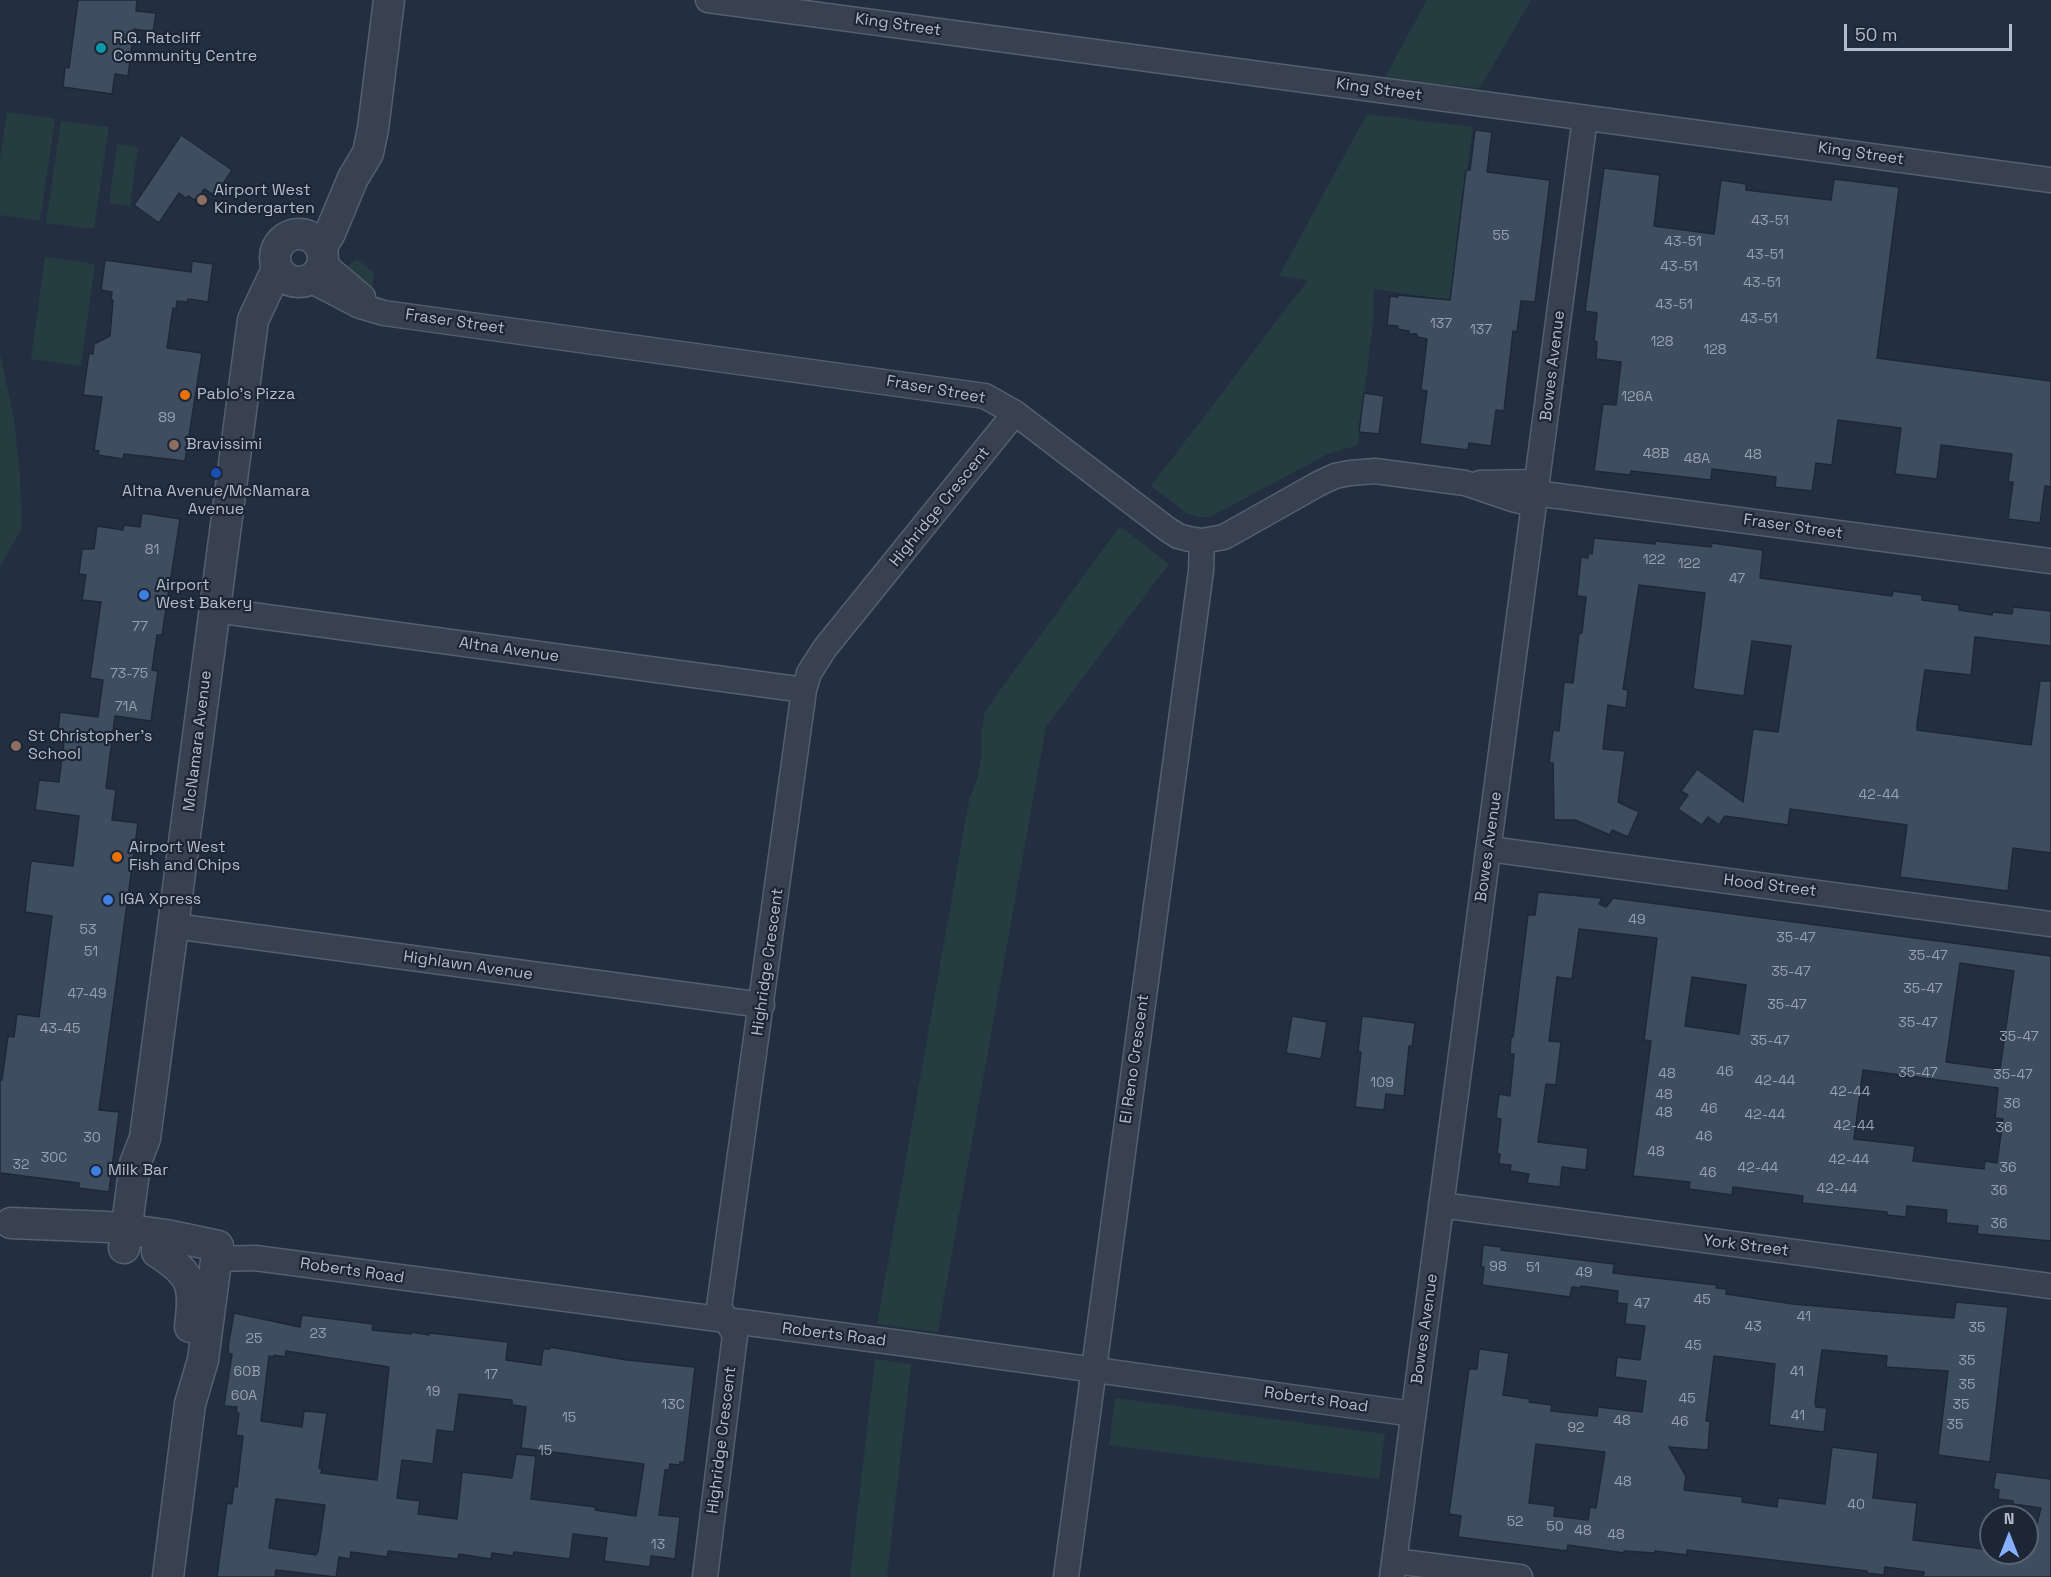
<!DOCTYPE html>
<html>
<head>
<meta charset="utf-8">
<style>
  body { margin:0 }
  #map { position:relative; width:2051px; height:1577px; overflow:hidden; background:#232f40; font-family:"Space Grotesk",sans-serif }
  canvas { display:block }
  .north { position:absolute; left:1979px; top:1505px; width:60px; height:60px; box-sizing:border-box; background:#1c2635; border:2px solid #596271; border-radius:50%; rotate:0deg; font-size:16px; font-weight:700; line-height:24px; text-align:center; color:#b4bccb }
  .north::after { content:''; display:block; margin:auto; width:21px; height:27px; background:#86b0fe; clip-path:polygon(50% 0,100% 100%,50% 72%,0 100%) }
  .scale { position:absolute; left:1844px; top:24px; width:168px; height:27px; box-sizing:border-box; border:3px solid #b4bccb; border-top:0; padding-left:8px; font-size:18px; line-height:21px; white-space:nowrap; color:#b4bccb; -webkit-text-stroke:4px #1c2635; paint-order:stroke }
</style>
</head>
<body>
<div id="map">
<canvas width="2051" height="1577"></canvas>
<div class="north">N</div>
<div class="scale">50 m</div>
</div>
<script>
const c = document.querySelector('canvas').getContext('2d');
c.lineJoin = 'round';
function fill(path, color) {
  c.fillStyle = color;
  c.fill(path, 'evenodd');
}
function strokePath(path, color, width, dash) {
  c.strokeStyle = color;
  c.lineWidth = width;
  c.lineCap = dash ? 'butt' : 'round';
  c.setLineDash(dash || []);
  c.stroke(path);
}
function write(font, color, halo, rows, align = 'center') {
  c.font = font + ' "Space Grotesk",sans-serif';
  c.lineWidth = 4.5;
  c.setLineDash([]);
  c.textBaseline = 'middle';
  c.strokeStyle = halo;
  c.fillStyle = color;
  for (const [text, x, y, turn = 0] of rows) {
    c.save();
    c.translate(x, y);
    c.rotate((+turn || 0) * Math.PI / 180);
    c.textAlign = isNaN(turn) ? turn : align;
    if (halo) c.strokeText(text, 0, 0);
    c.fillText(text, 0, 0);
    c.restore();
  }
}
fill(new Path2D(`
  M 1427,0 L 1531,0 L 1480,88 L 1384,79 Z
  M 7,112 L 55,119 L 40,221 L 0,215 L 0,159 Z
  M 1367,114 L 1473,127 L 1450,300 L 1374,289 L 1373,323 L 1358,445 L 1328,454 L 1210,517 L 1198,517 L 1186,513 L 1151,486 L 1308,280 L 1279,276 Z
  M 61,121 L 109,127 L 94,229 L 46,223 Z
  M 117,144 L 138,147 L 130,206 L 109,203 Z
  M 45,257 L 95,264 L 81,366 L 31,359 Z
  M 357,259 L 374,273 L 372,291 L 344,269 Z
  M 0,353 L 14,419 L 20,476 L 22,528 L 0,566 Z
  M 1120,526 L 1169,564 L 1046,727 L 938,1332 L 877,1324 L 969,800 L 977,780 L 982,755 L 981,736 L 985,711 Z
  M 875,1359 L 911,1364 L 887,1577 L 850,1577 Z
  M 1115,1398 L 1385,1434 L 1379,1479 L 1109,1445 Z`), '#253d41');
const building = new Path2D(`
  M 78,0 L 137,0 L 136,11 L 156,13 L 153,32 L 134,29 L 128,76 L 115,74 L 112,94 L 63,87 L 65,67 L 69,68 Z
  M 1475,130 L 1492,132 L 1487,172 L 1550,180 L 1535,302 L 1521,301 L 1517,332 L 1513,331 L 1504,411 L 1496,410 L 1491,446 L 1469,443 L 1468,450 L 1420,444 L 1427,391 L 1421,390 L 1427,339 L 1417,337 L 1417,334 L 1409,334 L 1409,331 L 1397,329 L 1398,326 L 1387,325 L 1390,296 L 1398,297 L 1398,295 L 1450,300 L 1466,170 L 1470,170 Z
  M 181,135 L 232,170 L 215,196 L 204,189 L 196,201 L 188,196 L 186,198 L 179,193 L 159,223 L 134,205 Z
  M 1604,168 L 1660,175 L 1654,226 L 1714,234 L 1721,180 L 1746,184 L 1746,190 L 1831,200 L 1834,179 L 1899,187 L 1877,358 L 2051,381 L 2051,487 L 2045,486 L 2040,523 L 2008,519 L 2013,482 L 2008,482 L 2012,454 L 1941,445 L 1937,479 L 1895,474 L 1901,428 L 1838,420 L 1832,465 L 1816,463 L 1812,491 L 1775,487 L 1776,477 L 1712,469 L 1711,480 L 1631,471 L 1630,475 L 1594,471 L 1603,404 L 1616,405 L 1621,362 L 1596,359 L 1597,342 L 1594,341 L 1597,313 L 1585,311 Z
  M 105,260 L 191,272 L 192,261 L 213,264 L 208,302 L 188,299 L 187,302 L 177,301 L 176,309 L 173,308 L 167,348 L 202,353 L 185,461 L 124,454 L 123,459 L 98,455 L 99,451 L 94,450 L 102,397 L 83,395 L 89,353 L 93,354 L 94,344 L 110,336 L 113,300 L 111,300 L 112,292 L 101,290 Z
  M 1364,393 L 1384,396 L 1379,434 L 1359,432 Z
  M 142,513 L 180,519 L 162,635 L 157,635 L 152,670 L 158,671 L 151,721 L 115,716 L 106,788 L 116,790 L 112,820 L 138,823 L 99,1110 L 119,1112 L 109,1192 L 79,1188 L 79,1183 L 0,1173 L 0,1080 L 2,1080 L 8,1036 L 14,1037 L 17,1014 L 39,1017 L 52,916 L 25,912 L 31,861 L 73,866 L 79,816 L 35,810 L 39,780 L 59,782 L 64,741 L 57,740 L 60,712 L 98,717 L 103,680 L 90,678 L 101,602 L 82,600 L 86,575 L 79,574 L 82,549 L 94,549 L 97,526 L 123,530 L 124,525 L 140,527 Z
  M 1594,538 L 1646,543 L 1655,544 L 1655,541 L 1711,547 L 1712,543 L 1763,550 L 1760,578 L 1892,596 L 1893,591 L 1922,595 L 1922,600 L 1959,605 L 1959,610 L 1992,615 L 1993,612 L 2012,614 L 2013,607 L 2051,611 L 2051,646 L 1975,637 L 1971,675 L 1925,670 L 1917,725 L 1917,730 L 2031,745 L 2040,681 L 2051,681 L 2051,853 L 2013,848 L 2008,891 L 1900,877 L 1907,825 L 1790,809 L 1788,825 L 1725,816 L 1719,825 L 1708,817 L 1702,825 L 1678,809 L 1688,795 L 1681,791 L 1697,769 L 1743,802 L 1753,729 L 1778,732 L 1791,646 L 1752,641 L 1744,696 L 1693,689 L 1705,593 L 1639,585 L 1623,689 L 1628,690 L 1626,708 L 1608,705 L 1603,749 L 1625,751 L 1618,802 L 1639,812 L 1628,837 L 1612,830 L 1610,835 L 1575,820 L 1554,820 L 1553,763 L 1549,763 L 1553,730 L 1559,731 L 1564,682 L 1573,683 L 1579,633 L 1582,633 L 1586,597 L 1577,596 L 1581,557 L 1588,558 L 1588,553 L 1592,554 Z
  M 1538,892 L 1602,898 L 1599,904 L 1606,907 L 1613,898 L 2051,956 L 2051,1241 L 1977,1234 L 1978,1226 L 1946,1223 L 1947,1210 L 1907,1206 L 1906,1217 L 1887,1215 L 1887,1212 L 1802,1203 L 1803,1196 L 1733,1187 L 1732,1195 L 1689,1189 L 1690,1182 L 1633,1176 L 1651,1041 L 1644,1040 L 1657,938 L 1579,929 L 1572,979 L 1557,977 L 1549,1041 L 1561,1042 L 1556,1085 L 1546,1084 L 1538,1142 L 1588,1148 L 1586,1170 L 1562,1167 L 1560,1187 L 1527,1183 L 1529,1174 L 1510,1171 L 1511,1165 L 1499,1164 L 1500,1154 L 1497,1154 L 1501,1119 L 1496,1118 L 1499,1094 L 1510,1096 L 1514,1054 L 1510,1054 L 1511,1036 L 1513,1037 L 1528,915 L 1535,915 ZM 1960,963 L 2014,971 L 2000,1069 L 1946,1062 ZM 1692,977 L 1746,985 L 1739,1034 L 1685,1026 ZM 1863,1070 L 1998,1088 L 1995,1118 L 2003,1119 L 1997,1163 L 1985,1161 L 1984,1169 L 1913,1161 L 1915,1146 L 1854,1139 Z
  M 1292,1016 L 1327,1022 L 1321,1059 L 1286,1053 Z
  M 1362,1016 L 1415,1023 L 1412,1047 L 1409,1046 L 1404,1096 L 1386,1094 L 1384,1110 L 1355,1107 L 1361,1052 L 1358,1052 Z
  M 1483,1245 L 1502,1247 L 1501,1250 L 1614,1264 L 1613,1273 L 1717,1285 L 1716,1288 L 1727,1289 L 1726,1294 L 1793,1304 L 1954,1318 L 1956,1302 L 2008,1307 L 1990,1462 L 1938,1455 L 1948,1371 L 1886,1367 L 1887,1356 L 1822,1350 L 1815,1402 L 1816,1407 L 1827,1408 L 1824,1432 L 1769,1425 L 1775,1364 L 1714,1356 L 1706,1421 L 1710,1421 L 1708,1450 L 1669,1447 L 1686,1476 L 1684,1490 L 1743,1497 L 1742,1502 L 1777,1507 L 1778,1498 L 1825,1504 L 1832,1447 L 1878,1453 L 1873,1498 L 1917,1503 L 1913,1540 L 1991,1550 L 1991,1553 L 2029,1553 L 2041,1508 L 2013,1504 L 2013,1501 L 1998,1499 L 1999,1490 L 1993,1489 L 1996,1472 L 2051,1479 L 2051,1577 L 1923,1577 L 1924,1572 L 1885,1567 L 1884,1575 L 1867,1573 L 1867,1571 L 1687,1550 L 1687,1555 L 1655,1551 L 1655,1553 L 1624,1551 L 1624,1553 L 1568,1545 L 1567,1551 L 1458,1537 L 1461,1516 L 1449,1514 L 1469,1369 L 1477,1369 L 1479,1349 L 1509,1353 L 1503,1395 L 1530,1399 L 1529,1402 L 1552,1405 L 1551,1411 L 1597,1416 L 1598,1407 L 1642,1412 L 1646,1381 L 1615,1377 L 1617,1357 L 1640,1360 L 1645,1326 L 1625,1324 L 1627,1304 L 1617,1303 L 1618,1291 L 1581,1286 L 1581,1288 L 1572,1287 L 1570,1297 L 1482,1285 L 1484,1267 L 1481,1267 ZM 1536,1444 L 1605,1452 L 1596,1508 L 1590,1507 L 1588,1520 L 1554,1516 L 1555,1506 L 1529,1503 Z
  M 234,1313 L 300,1327 L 302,1315 L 373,1324 L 372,1330 L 411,1334 L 411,1332 L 429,1335 L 429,1333 L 448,1335 L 508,1342 L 506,1360 L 541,1365 L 543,1349 L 550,1349 L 550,1347 L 627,1360 L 695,1367 L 684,1463 L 680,1462 L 680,1465 L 670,1464 L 669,1470 L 665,1470 L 659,1515 L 680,1517 L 675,1559 L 651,1556 L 650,1567 L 604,1561 L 607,1538 L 573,1534 L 570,1559 L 514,1552 L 513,1556 L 492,1553 L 491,1559 L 459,1554 L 458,1559 L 388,1551 L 387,1557 L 351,1552 L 350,1559 L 339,1557 L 336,1577 L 276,1570 L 275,1577 L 217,1577 L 227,1503 L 232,1504 L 234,1486 L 237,1487 L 243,1436 L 236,1435 L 239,1413 L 236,1413 L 237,1407 L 224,1406 L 232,1354 L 229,1354 L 228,1347 ZM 286,1351 L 389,1367 L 377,1480 L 321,1473 L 322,1469 L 319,1468 L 327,1413 L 304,1411 L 302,1427 L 261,1421 L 269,1356 L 274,1357 L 274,1355 L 285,1357 ZM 459,1394 L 512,1400 L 512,1405 L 526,1407 L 521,1448 L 644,1464 L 636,1516 L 595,1510 L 596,1507 L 531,1499 L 536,1456 L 516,1454 L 512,1478 L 462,1472 L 457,1519 L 418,1514 L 420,1501 L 397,1498 L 402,1460 L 433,1464 L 437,1430 L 454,1432 ZM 276,1499 L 325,1505 L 318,1552 L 317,1552 L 316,1555 L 269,1548 Z`);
fill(building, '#3f4d60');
strokePath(building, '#1e2837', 1.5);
const minor = new Path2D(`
  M 708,0 L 2051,180
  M 323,263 L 363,297
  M 310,280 L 360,306 L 384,313 L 985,396 L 1015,413 L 1167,529 L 1178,536 L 1189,539 L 1202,541 L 1224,537 L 1318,484 L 1335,476 L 1350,473 L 1375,471 L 1465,483 L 1512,499 L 1534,504
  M 1480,483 L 1537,482
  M 1535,493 L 2051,561
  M 215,610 L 804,690
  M 1489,849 L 2051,924
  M 174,926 L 762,1005
  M 1441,1205 L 2051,1286
  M 216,1259 L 255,1258 L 908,1344 L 1413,1414
  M 1394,1561 L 1520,1577
  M 705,1577 L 735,1335 L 719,1307 L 804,690 L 809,673 L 825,648 L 1015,413
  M 1066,1577 L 1201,571 L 1202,541
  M 1392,1577 L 1585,118`);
const tertiary = new Path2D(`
  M275 258a24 24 0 1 1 48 0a24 24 0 1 1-48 0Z
  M 321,248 L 330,233 L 353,178 L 368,153 L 373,129 L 389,0
  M 11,1223 L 109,1227 L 166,1235 L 218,1246 L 203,1360 L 190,1404 L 168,1577
  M 124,1248 L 135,1164 L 145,1138 L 253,320 L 277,269
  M 157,1252 C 194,1275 195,1287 190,1327`);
strokePath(minor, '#555f6e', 27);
strokePath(tertiary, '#555f6e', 33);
strokePath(minor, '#384150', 24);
strokePath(tertiary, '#384150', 30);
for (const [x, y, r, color] of [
  [101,48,6,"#0f9aa8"],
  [202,200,6,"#8d6e63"],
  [185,395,6,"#e8710a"],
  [174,445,6,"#8d6e63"],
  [216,473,6,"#1a4fb4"],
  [144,595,6,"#3f7fe0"],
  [16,746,6,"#8d6e63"],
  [117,857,6,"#e8710a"],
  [108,900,6,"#3f7fe0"],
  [96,1171,6,"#3f7fe0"]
]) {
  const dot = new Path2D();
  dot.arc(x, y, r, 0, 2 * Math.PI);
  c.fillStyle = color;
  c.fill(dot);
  strokePath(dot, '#1c2635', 2);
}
write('14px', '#97a0b0', null, [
  ["43-51",1770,221],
  ["55",1501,236],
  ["43-51",1683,242],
  ["43-51",1765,255],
  ["43-51",1679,267],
  ["43-51",1762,283],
  ["43-51",1674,305],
  ["43-51",1759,319],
  ["137",1441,324],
  ["137",1481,330],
  ["128",1662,342],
  ["128",1715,350],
  ["126A",1637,397],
  ["89",167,418],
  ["48B",1656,454],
  ["48",1753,455],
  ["48A",1697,459],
  ["81",152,550],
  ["122",1654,560],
  ["122",1689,564],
  ["47",1737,579],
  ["77",140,627],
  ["73-75",129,674],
  ["71A",126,707],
  ["42-44",1879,795],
  ["49",1637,920],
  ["53",88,930],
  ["35-47",1796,938],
  ["51",91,952],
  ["35-47",1928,956],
  ["35-47",1791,972],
  ["35-47",1923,989],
  ["47-49",87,994],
  ["35-47",1787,1005],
  ["35-47",1918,1023],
  ["43-45",60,1029],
  ["35-47",2019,1037],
  ["35-47",1770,1041],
  ["46",1725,1072],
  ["35-47",1918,1073],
  ["48",1667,1074],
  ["35-47",2013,1075],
  ["42-44",1775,1081],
  ["109",1382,1083],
  ["42-44",1850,1092],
  ["48",1664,1095],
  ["36",2012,1104],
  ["46",1709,1109],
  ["48",1664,1113],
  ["42-44",1765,1115],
  ["42-44",1854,1126],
  ["36",2004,1128],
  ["46",1704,1137],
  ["30",92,1138],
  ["48",1656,1152],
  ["30C",54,1158],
  ["42-44",1849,1160],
  ["32",21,1165],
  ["42-44",1758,1168],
  ["36",2008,1168],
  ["46",1708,1173],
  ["42-44",1837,1189],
  ["36",1999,1191],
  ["36",1999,1224],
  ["98",1498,1267],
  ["51",1533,1268],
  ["49",1584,1273],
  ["45",1702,1300],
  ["47",1642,1304],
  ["41",1804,1317],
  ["43",1753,1327],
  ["35",1977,1328],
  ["23",318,1334],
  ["25",254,1339],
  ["45",1693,1346],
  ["35",1967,1361],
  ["60B",247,1372],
  ["41",1797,1372],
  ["17",491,1375],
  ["35",1967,1385],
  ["19",433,1392],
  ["60A",244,1396],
  ["45",1687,1399],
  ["13C",673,1405],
  ["35",1961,1405],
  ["41",1798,1416],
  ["15",569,1418],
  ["48",1622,1421],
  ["46",1680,1422],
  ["35",1955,1425],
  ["92",1576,1428],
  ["15",545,1451],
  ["48",1623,1482],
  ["40",1856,1505],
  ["52",1515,1522],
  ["50",1555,1527],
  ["48",1583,1531],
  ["48",1616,1535],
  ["13",658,1545]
]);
write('16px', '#b4bccb', '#1c2635', [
  ["King Street",898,25,8],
  ["King Street",1379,90,8],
  ["King Street",1861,154,8],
  ["Fraser Street",455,322,8],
  ["Bowes Avenue",1553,366,-83],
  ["Fraser Street",936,390,10],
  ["Highridge Crescent",940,507,-51],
  ["Fraser Street",1793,527,8],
  ["Altna Avenue",509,650,8],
  ["McNamara Avenue",198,741,-83],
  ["Bowes Avenue",1489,847,-82],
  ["Hood Street",1770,886,7],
  ["Highridge Crescent",768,962,-82],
  ["Highlawn Avenue",468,966,8],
  ["El Reno Crescent",1135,1059,-82],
  ["York Street",1746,1246,7],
  ["Roberts Road",352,1271,8],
  ["Bowes Avenue",1425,1329,-82],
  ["Roberts Road",834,1335,7],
  ["Roberts Road",1316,1400,8],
  ["Highridge Crescent",722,1440,-83]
]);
write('16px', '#b4bccb', '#1c2635', [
  ["R.G. Ratcliff",113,39],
  ["Community Centre",113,57],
  ["Airport West",214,191],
  ["Kindergarten",214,209],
  ["Pablo's Pizza",197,395],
  ["Bravissimi",186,445],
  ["Altna Avenue/McNamara",216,492,"center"],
  ["Avenue",216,510,"center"],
  ["Airport",156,586],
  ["West Bakery",156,604],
  ["St Christopher's",28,737],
  ["School",28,755],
  ["Airport West",129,848],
  ["Fish and Chips",129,866],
  ["IGA Xpress",120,900],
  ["Milk Bar",108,1171]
], 'left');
</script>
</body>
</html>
